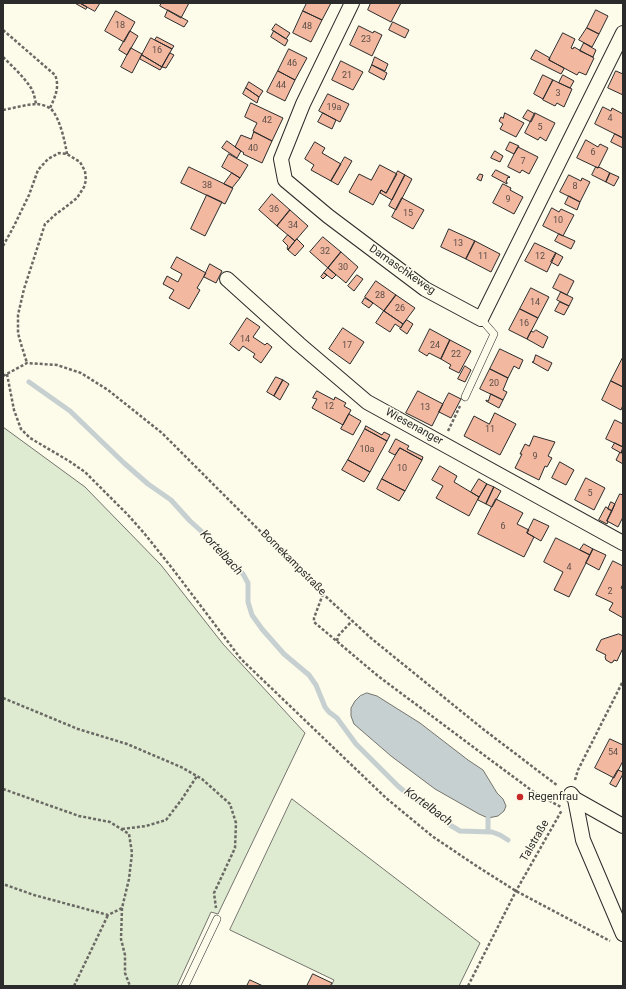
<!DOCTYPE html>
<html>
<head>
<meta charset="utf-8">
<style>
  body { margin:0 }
  #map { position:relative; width:626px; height:989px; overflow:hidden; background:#fdfbea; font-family:Roboto,sans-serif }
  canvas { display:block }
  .frame { position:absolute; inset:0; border:4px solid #2b2b2b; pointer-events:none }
</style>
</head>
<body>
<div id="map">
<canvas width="626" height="989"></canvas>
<div class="frame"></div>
</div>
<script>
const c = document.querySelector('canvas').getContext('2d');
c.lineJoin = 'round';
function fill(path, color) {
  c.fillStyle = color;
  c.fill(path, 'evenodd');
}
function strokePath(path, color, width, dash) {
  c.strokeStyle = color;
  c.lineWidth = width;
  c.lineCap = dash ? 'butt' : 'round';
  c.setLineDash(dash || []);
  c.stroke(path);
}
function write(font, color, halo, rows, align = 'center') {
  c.font = font + ' Roboto,sans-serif';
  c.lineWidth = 3;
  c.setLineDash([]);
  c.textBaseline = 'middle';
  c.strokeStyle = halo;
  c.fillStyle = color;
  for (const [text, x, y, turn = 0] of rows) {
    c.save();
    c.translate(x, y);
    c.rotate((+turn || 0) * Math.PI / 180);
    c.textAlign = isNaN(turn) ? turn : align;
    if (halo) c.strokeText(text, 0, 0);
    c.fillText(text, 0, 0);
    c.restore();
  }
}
const green = new Path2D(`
  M 3,427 L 85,487 L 161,565 L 223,644 L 305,733 L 218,914 L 211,912 L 177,986 L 3,986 Z
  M 292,799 L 480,943 L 459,986 L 331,986 L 334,980 L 230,930 Z`);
fill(green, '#deebd1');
strokePath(green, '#74746e', 1);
const water = new Path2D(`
  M 367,693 L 377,696 L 420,723 L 468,760 L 483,770 L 497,793 L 503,799 L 506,806 L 504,811 L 498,816 L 488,818 L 479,814 L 435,789 L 391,756 L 354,724 L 351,716 L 351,708 L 355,701 L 360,696 Z`);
fill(water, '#c7d0d0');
strokePath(water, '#74746e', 1);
strokePath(new Path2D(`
  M 29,382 L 70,411 L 124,463 L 148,484 L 171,500 L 190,521 L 210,539 L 243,574 L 248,583 L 248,602 L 252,615 L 262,629 L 284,654 L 309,675 L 316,685 L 325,707 L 329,712 L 337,718 L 356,744 L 398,786 L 410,796 L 421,803 L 450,825 L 460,831 L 492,832 L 500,835 L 508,840
  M 488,818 L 488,832`), '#c7d0d0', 5);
const building = new Path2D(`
  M 75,3 L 80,3 L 87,7 L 86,9 Z
  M 80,3 L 100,3 L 95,11 Z
  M 162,3 L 189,3 L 181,18 L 160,6 Z
  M 307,3 L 331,3 L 322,20 L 303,11 Z
  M 371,3 L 401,3 L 391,22 L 368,10 Z
  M 168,10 L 188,21 L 184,27 L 165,17 Z
  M 596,10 L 608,16 L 599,34 L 587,28 Z
  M 116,11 L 135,22 L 124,42 L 105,31 Z
  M 303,11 L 322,20 L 311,42 L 293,33 Z
  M 393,22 L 409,30 L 405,38 L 389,30 Z
  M 276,24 L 290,33 L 286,39 L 272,30 Z
  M 359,26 L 373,33 L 374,31 L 382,35 L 372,56 L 350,45 Z
  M 587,28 L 599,34 L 592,47 L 579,40 Z
  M 130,31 L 138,36 L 127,55 L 119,50 Z
  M 274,31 L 288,40 L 285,46 L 271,37 Z
  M 563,33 L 575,39 L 571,48 L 573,49 L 574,47 L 594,58 L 586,75 L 579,72 L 577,75 L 549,60 Z
  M 157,37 L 174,46 L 172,49 L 155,40 Z
  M 151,38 L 172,49 L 162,67 L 142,55 Z
  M 584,43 L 596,50 L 593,57 L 580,51 Z
  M 131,48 L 142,54 L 132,73 L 121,67 Z
  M 289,49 L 307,58 L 295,80 L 278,71 Z
  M 536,50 L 550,58 L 549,60 L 564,68 L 564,69 L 561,74 L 531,59 Z
  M 170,53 L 174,55 L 166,68 L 162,67 Z
  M 142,55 L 162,67 L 160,70 L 140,59 Z
  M 375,57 L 388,64 L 385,71 L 372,65 Z
  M 341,61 L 363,72 L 353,90 L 332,80 Z
  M 372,65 L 387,73 L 384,80 L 369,72 Z
  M 278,71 L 295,80 L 285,101 L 267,92 Z
  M 616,71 L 623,74 L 623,95 L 608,88 Z
  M 543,75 L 553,80 L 543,99 L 534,94 Z
  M 563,75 L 574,81 L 570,88 L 559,83 Z
  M 553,80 L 572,89 L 564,107 L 557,103 L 555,106 L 543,100 Z
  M 249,82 L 263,91 L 259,97 L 246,88 Z
  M 246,88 L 259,97 L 257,103 L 243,94 Z
  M 328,94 L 349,104 L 340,122 L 319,111 Z
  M 251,103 L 283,118 L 272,141 L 253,131 L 257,123 L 245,117 Z
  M 603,107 L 611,111 L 612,108 L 623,114 L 623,138 L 595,124 Z
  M 528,110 L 535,114 L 531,122 L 523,118 Z
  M 323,113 L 336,120 L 332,129 L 318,122 Z
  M 505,113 L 524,123 L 516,137 L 500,129 L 503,124 L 499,121 L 501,117 L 503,118 Z
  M 535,113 L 555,123 L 546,141 L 540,137 L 538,140 L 525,133 Z
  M 254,132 L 272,141 L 262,163 L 243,154 L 244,153 L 235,147 L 241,135 L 251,139 Z
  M 615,134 L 623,138 L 623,148 L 611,142 Z
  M 586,140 L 598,147 L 600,144 L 608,148 L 598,168 L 577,158 Z
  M 227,141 L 241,151 L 237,158 L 222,148 Z
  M 315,142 L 325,148 L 322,153 L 341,164 L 331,181 L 311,170 L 314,165 L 305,159 Z
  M 510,142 L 519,146 L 514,154 L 506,150 Z
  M 518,147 L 538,157 L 529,174 L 522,170 L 520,173 L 508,167 Z
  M 495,151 L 503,156 L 500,162 L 491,158 Z
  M 229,154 L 248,165 L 240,178 L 232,173 L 222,167 Z
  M 345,157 L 352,161 L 338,185 L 331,181 Z
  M 380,165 L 397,174 L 386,193 L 381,190 L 373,205 L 349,192 L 359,174 L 371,180 Z
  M 189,167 L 233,188 L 225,204 L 181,183 Z
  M 596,167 L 598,168 L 598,167 L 601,168 L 610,173 L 606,182 L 592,175 Z
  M 496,170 L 510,177 L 509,178 L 508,177 L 506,182 L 507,182 L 507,184 L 492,176 Z
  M 398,171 L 405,175 L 392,200 L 380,193 L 381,190 L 386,193 Z
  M 232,173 L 240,178 L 232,188 L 224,184 Z
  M 610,173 L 619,177 L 614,186 L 606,182 Z
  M 480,174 L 483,175 L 481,181 L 477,179 Z
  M 405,175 L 412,179 L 396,210 L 389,206 Z
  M 569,175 L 581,181 L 582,178 L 590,182 L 580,202 L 560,192 Z
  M 503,184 L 511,188 L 510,190 L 523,197 L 514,214 L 493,203 Z
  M 272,194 L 290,210 L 277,226 L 259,210 Z
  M 207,195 L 222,202 L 205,236 L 191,229 Z
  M 569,196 L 580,202 L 577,210 L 565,204 Z
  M 402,198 L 424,210 L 413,229 L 392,217 Z
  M 552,208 L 559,212 L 561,209 L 574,215 L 563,236 L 543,226 Z
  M 290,210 L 308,226 L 295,241 L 277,226 Z
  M 449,229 L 475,241 L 466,259 L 441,247 Z
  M 559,234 L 575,241 L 571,249 L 555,241 Z
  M 288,235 L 295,241 L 288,250 L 287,248 L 288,246 L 283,241 Z
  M 323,237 L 341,252 L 328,268 L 310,252 Z
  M 297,239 L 304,246 L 295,256 L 288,250 Z
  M 475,241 L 500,254 L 491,272 L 466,259 Z
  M 535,243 L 556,253 L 547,272 L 525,261 Z
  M 341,252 L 358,267 L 346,283 L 328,268 Z
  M 556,253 L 563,257 L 558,266 L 551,262 Z
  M 177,257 L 206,273 L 197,288 L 200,290 L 189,309 L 169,298 L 174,290 L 163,284 L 167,276 L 178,282 L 182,274 L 171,268 Z
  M 210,264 L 222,271 L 216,283 L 204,277 Z
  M 328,268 L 336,275 L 332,279 L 324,273 Z
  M 324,273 L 327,275 L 323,279 L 321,277 Z
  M 560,274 L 574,281 L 567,295 L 553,288 Z
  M 357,275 L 363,279 L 354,291 L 348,286 Z
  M 376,281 L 396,295 L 384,311 L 365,297 Z
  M 531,288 L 549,297 L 538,318 L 520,309 Z
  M 561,292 L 573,298 L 569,306 L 557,300 Z
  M 396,295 L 415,308 L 403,324 L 384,311 Z
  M 365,298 L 373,303 L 369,308 L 362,303 Z
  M 560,302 L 569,306 L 564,315 L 555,311 Z
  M 520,309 L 538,318 L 527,339 L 509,330 Z
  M 384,311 L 403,324 L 401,328 L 395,324 L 390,332 L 376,323 Z
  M 247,318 L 260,327 L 253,337 L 265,345 L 267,343 L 272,347 L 261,363 L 253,357 L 255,354 L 243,346 L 239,351 L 230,344 Z
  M 407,320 L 413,324 L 407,334 L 400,329 Z
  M 343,328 L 364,342 L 350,364 L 329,349 Z
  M 430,329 L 450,340 L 441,359 L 429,353 L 427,356 L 419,351 Z
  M 536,330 L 548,337 L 543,348 L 527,339 L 531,331 L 533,332 Z
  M 450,340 L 471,351 L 459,373 L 449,368 L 451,365 L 441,359 Z
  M 500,349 L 523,360 L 519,369 L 514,366 L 508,378 L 490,369 Z
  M 536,355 L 552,363 L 548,371 L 532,362 L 533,362 Z
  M 623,357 L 623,387 L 611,381 Z
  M 465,366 L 471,370 L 465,382 L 458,379 Z
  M 490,369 L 508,378 L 503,390 L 507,392 L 503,400 L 480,389 Z
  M 276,377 L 283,380 L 274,396 L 267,392 Z
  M 283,380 L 289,384 L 280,400 L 274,396 Z
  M 611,381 L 623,387 L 623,405 L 621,410 L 602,400 Z
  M 317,391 L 334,400 L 335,397 L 346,403 L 344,406 L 351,410 L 343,425 L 312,408 L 317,399 L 313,398 Z
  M 418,391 L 443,404 L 432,426 L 406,413 Z
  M 449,393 L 461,399 L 451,418 L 439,412 Z
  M 491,394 L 503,400 L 499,408 L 486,401 L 486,400 L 488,401 Z
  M 495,413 L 516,424 L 500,455 L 464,436 L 474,416 L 489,424 Z
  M 349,414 L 361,421 L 353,435 L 341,429 Z
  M 615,420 L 623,424 L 623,447 L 606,439 Z
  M 366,426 L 382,435 L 384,432 L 390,435 L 387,441 L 365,429 Z
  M 365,429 L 387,441 L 370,472 L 348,460 Z
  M 534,436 L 555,442 L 548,456 L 552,458 L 547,467 L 545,466 L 539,480 L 515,468 L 522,454 L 520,454 L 525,444 L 529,446 Z
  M 396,439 L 409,446 L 407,449 L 423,457 L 422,460 L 400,448 L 395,455 L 389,452 Z
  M 615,443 L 623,447 L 621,453 L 612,448 Z
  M 400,448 L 422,460 L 405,491 L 382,479 Z
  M 623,449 L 623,464 L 616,460 L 620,452 L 621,453 Z
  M 348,460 L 370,472 L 364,482 L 342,470 Z
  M 560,462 L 574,470 L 566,485 L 552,478 Z
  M 440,466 L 457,476 L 454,482 L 479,497 L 469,516 L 436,498 L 443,486 L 432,480 Z
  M 586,478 L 605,488 L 594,510 L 575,500 Z
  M 382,479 L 405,491 L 399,501 L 377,489 Z
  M 479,479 L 487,484 L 479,497 L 471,492 Z
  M 487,484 L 494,487 L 486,504 L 478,500 Z
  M 494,487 L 501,491 L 492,507 L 486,504 Z
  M 620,494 L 623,495 L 623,517 L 618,527 L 607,521 Z
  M 496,499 L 523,513 L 517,524 L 529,530 L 527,533 L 534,537 L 524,557 L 478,534 Z
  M 611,502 L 615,504 L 612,511 L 608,509 Z
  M 606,507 L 612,511 L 607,521 L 608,522 L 607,524 L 599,520 Z
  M 534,519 L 549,526 L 541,541 L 527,533 Z
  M 556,538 L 590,555 L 569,597 L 554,590 L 563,572 L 544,562 Z
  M 584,544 L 593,549 L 590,555 L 580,550 Z
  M 593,549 L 606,555 L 599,570 L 586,563 Z
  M 613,561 L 623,566 L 623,584 L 621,588 L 623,589 L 623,618 L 609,610 L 613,603 L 596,595 Z
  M 619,634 L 623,636 L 623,648 L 617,661 L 614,660 L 613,662 L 611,663 L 606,660 L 605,657 L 606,655 L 596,650 L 601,640 Z
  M 610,739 L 623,745 L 623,761 L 614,778 L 595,768 Z
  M 618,770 L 623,772 L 623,774 L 616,787 L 610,784 Z
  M 313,974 L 332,983 L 330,986 L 307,986 Z
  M 250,980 L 263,986 L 247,986 Z`);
fill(building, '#f2b8a0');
strokePath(building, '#2b2b2b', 1);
const lane = new Path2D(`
  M 465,397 L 494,334 L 481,319
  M 185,986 L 217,919`);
const street = new Path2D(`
  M 352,3 L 303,104 L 281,159 L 285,180 L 328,216 L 425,289 L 481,319 L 623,33
  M 227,279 L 299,344 L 367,402 L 623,543
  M 571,794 L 575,799 L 623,826
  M 575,799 L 583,840 L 623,934`);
strokePath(lane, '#2b2b2b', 8);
strokePath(street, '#2b2b2b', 16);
strokePath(new Path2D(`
  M 3,30 L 55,75 C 60,87 55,97 50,108
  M 3,57 C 13,67 24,77 31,88 C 34,93 35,99 36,104 C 41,104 47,106 51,109 C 60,118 65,142 67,154
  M 3,110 L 27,105 L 36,104
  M 3,246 L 14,226 L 29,195 L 38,170 L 48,159 L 59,153 L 67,154 L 80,162 L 85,171 L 86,180 L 84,187 L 77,198 L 63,209 L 56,214 L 45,224 L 24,289 L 18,315 L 18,333 L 21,344 L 27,363
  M 7,374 L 14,410 L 21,429 L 30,438 L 69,461 L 85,472 L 128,515 L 144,533 L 172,568 L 241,659 L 386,798 L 432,836 L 478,867 L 516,891 L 610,941
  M 3,376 L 27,363 L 57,365 L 81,373 L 108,390 L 162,433 L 323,594 L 372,639 L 483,729 L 558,786
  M 448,431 L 460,406
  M 323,594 L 314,618 L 314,622 L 378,676 L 535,793 L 561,807
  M 337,641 L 338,636 L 352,621
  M 3,698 L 78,729 L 127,744 L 181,767 L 202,779 L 230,804 L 236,823 L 235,848 L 214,893 L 216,908
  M 575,780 L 578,770 L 623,681
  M 3,789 L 79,816 L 110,822 L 129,834 L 132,853 L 129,879 L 122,908 L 108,915 L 34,895 L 3,884
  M 122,829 L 146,826 L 166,820 L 182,799 L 197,776
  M 122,908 L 121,939 L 125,955 L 125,973 L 130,986
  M 74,986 L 108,915
  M 468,986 L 516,891 L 562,810`), '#6a6964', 2.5, [3, 2]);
strokePath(lane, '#fdfbea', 7);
strokePath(street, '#fdfbea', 14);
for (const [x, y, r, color] of [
  [520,797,4,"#c62828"]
]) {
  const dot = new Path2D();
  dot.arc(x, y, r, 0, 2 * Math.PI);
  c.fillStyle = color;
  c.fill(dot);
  strokePath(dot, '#fdfbea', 1.5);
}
write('9px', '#5d4e48', null, [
  ["18",120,26],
  ["48",307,27],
  ["23",366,40],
  ["16",157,51],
  ["46",292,64],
  ["21",347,76],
  ["44",281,86],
  ["3",558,94],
  ["19a",334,108],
  ["4",610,119],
  ["42",267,121],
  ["5",540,128],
  ["40",253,149],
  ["6",593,153],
  ["7",523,162],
  ["38",207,186],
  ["8",575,187],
  ["9",508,200],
  ["36",274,210],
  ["15",408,214],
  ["10",558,221],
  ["34",293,226],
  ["13",458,244],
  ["32",325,252],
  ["11",483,257],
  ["12",540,257],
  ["30",343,268],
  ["28",380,296],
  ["14",535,303],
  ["26",400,309],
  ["16",524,324],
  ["14",245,340],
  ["17",347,346],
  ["24",435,346],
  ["22",456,355],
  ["20",494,384],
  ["12",329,407],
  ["13",425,408],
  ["11",490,430],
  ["10a",367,450],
  ["9",535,457],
  ["10",402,469],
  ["5",590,494],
  ["6",503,527],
  ["4",569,568],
  ["2",610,592],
  ["54",613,753]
]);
write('11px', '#2b2b2b', '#fdfbea', [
  ["Damaschkeweg",402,270,35],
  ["Wiesenanger",414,427,29],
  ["Bornekampstraße",293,563,45],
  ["Talstraße",535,841,-60]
]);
write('11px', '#2b2b2b', '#fdfbea', [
  ["Regenfrau",528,797]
], 'left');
write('italic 12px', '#2b2b2b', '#fdfbea', [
  ["Kortelbach",221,553,47],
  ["Kortelbach",428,807,36]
]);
</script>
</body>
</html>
